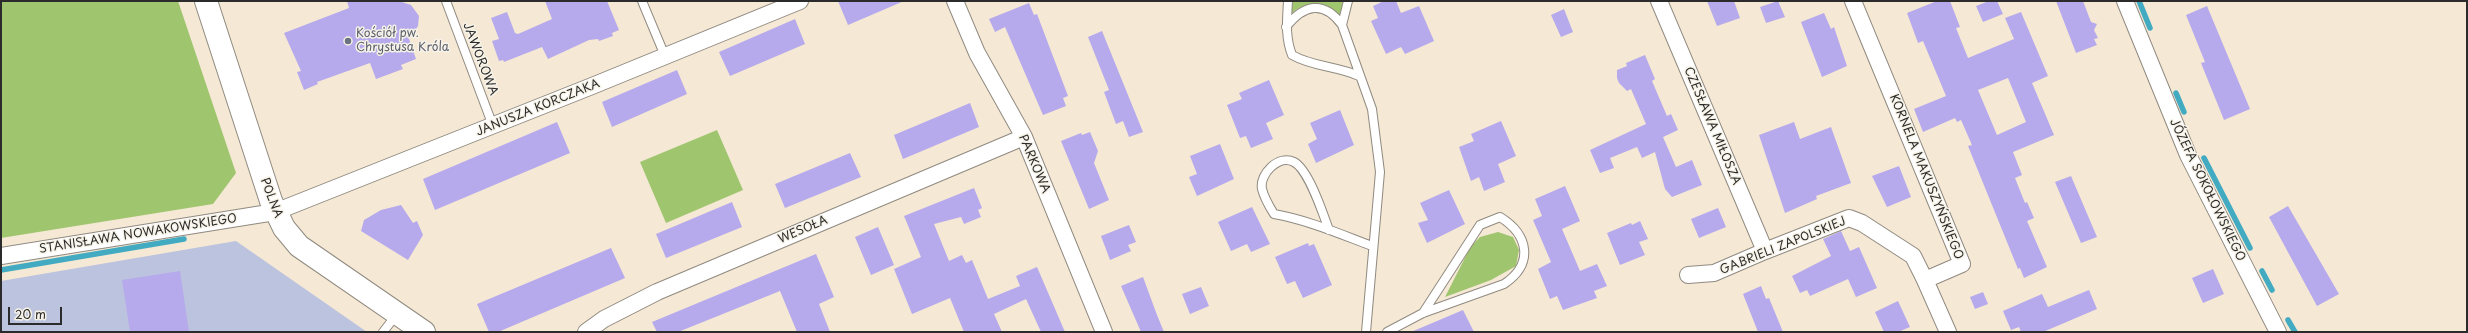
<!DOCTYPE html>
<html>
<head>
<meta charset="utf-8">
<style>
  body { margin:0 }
  #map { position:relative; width:2468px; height:333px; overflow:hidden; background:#f5e8d5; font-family:"Playpen Sans",sans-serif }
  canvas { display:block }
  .frame { position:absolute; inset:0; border:2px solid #2b2b2b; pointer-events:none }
  .scale { position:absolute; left:8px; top:307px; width:54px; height:18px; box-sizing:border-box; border:2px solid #2b2b2b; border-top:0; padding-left:5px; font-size:12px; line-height:14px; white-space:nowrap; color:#2b2b2b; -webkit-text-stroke:3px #f7f3e8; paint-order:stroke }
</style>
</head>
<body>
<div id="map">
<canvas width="2468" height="333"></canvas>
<div class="frame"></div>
<div class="scale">20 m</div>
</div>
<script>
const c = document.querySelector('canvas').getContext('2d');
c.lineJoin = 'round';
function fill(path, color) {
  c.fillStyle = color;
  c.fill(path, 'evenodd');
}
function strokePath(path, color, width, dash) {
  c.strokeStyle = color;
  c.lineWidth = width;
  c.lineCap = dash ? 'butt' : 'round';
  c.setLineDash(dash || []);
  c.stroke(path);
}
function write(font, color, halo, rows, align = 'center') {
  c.font = font + ' "Playpen Sans",sans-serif';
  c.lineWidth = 3;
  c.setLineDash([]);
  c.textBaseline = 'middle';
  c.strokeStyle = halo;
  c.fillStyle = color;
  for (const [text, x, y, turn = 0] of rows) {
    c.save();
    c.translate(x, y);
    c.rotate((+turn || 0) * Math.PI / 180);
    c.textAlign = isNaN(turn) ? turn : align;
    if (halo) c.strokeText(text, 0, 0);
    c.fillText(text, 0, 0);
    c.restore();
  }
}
fill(new Path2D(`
  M 236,241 L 367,332 L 1,332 L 1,281 Z`), '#bcc3de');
fill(new Path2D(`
  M 1,1 L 178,1 L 236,173 L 213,204 L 1,238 Z
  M 1290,1 L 1343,1 L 1340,16 C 1325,0 1306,0 1290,15 Z
  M 717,130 L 743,190 L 666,223 L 640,162 Z
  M 1498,232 L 1513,237 L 1519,250 L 1516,266 L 1491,280 L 1445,297 L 1471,246 L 1480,237 Z`), '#a0c56f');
strokePath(new Path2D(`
  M 2139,1 L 2150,28
  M 2176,93 L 2184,112
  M 2204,158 L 2250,248
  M 1,270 L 184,239
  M 2262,271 L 2272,290
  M 2288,320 L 2295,332`), '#42abc1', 5.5);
fill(new Path2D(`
  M 347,1 L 399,1 L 411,5 L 419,16 L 418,26 L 409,39 L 416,59 L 401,65 L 403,69 L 376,79 L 370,63 L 317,82 L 318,84 L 304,90 L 297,72 L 301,71 L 284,33 L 349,8 Z
  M 545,1 L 607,1 L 619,30 L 612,33 L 613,36 L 599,41 L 598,39 L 589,40 L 548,59 L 542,47 L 504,62 L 503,60 L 499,61 L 492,41 L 499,39 L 491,18 L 507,12 L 515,33 L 518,34 L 552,19 Z
  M 838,1 L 904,1 L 848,25 Z
  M 1384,1 L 1396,1 L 1401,13 L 1419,6 L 1434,41 L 1405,54 L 1401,47 L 1386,54 L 1371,21 L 1378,18 L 1373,6 Z
  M 1707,1 L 1734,1 L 1740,18 L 1717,26 Z
  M 1778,1 L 1785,17 L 1766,23 L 1760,7 Z
  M 1937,1 L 1950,1 L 1960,27 L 1956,28 L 1968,58 L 2014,39 L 2005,18 L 2021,12 L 2048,76 L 2032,83 L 2054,135 L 2013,152 L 2022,175 L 2015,178 L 2025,203 L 2027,202 L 2034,218 L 2027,221 L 2047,267 L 2024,278 L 2020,268 L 2018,269 L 1968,146 L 1972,145 L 1961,120 L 1957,122 L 1955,118 L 1923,132 L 1914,109 L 1946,96 L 1923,41 L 1918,43 L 1907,13 ZM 2008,78 L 2026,122 L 1997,135 L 1978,90 Z
  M 1989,1 L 1997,1 L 2003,14 L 1983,22 L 1976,6 Z
  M 2056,1 L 2083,1 L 2091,22 L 2097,24 L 2094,30 L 2098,38 L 2094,39 L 2097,45 L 2076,53 Z
  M 1029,3 L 1034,15 L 1037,14 L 1068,96 L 1063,98 L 1066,106 L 1043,115 L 1005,27 L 995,32 L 989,19 Z
  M 2207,6 L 2250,109 L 2224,120 L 2201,63 L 2205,62 L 2186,15 Z
  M 1564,9 L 1573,32 L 1561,37 L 1551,15 Z
  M 1824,13 L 1831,29 L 1834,27 L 1847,66 L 1822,77 L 1801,22 Z
  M 795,19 L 805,44 L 730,76 L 719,52 Z
  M 1102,31 L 1143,132 L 1129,137 L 1123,121 L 1116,124 L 1104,92 L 1109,90 L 1088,37 Z
  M 1645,55 L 1655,79 L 1652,81 L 1667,116 L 1671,114 L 1678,130 L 1663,137 L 1676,167 L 1692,160 L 1702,185 L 1672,197 L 1665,189 L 1655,152 L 1642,158 L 1637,147 L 1610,158 L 1614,168 L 1600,173 L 1590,150 L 1646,124 L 1631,89 L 1627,91 L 1619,83 L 1617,78 L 1617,70 L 1627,66 L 1626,63 Z
  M 677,70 L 687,94 L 612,127 L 602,102 Z
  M 1269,80 L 1284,115 L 1266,123 L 1273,139 L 1251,148 L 1246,136 L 1240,138 L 1227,105 L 1242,99 L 1239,93 Z
  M 970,103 L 979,127 L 903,159 L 894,135 Z
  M 1340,110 L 1354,145 L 1316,163 L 1308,144 L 1317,139 L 1310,123 Z
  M 1501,121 L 1516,156 L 1498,164 L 1505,182 L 1484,191 L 1479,177 L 1471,181 L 1459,147 L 1474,141 L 1471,134 Z
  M 557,122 L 570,153 L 435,210 L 423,179 Z
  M 1794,122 L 1800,139 L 1831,127 L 1851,183 L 1816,196 L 1817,199 L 1785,213 L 1759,135 Z
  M 1090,132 L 1098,151 L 1094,163 L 1109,200 L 1089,209 L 1061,141 L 1081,133 L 1082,135 Z
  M 1220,144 L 1234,179 L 1197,196 L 1189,177 L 1197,174 L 1190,156 Z
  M 850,153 L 861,177 L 785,208 L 775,184 Z
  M 1899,166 L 1911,197 L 1887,207 L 1872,176 Z
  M 2071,176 L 2097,237 L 2081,243 L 2055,182 Z
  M 1565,186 L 1580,221 L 1562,229 L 1580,271 L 1597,264 L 1607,286 L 1594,291 L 1597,298 L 1563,310 L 1557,296 L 1550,299 L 1538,269 L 1551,262 L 1533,220 L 1542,216 L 1535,199 Z
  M 974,188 L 982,208 L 978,210 L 981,217 L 964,224 L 961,217 L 934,224 L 949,261 L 962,255 L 966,263 L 972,260 L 988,299 L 1020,286 L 1016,276 L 1037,267 L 1065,332 L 1041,332 L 1026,299 L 994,314 L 1002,332 L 964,332 L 950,298 L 912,314 L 894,269 L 921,257 L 904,216 Z
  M 1449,190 L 1465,224 L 1427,243 L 1418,223 L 1428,220 L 1420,203 Z
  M 732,202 L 742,227 L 666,258 L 656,234 Z
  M 401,205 L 413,223 L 417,221 L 423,235 L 408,260 L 361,231 L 364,220 L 381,210 Z
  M 2288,206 L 2339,294 L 2317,306 L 2269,217 Z
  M 1252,207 L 1270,244 L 1251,252 L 1247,244 L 1231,251 L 1218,222 Z
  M 1718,208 L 1726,227 L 1699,238 L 1691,219 Z
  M 1640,221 L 1648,239 L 1639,242 L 1645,255 L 1620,265 L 1607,233 L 1631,223 L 1632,225 Z
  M 1129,225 L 1136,242 L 1128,245 L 1131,251 L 1110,260 L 1101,236 Z
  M 878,227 L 894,265 L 871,275 L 855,237 Z
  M 1841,231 L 1850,251 L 1859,247 L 1877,288 L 1856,297 L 1848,279 L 1810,296 L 1807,290 L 1800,293 L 1792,276 L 1831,256 L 1823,239 Z
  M 1308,243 L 1309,246 L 1314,244 L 1332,285 L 1303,298 L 1295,281 L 1287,284 L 1275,257 Z
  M 611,248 L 625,278 L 498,332 L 489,332 L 477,304 Z
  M 816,254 L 834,297 L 819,304 L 830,332 L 797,332 L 780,291 L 678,332 L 657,332 L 652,322 Z
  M 2213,269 L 2224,294 L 2203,303 L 2192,278 Z
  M 180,271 L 189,332 L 130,332 L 122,280 Z
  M 1143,277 L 1157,315 L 1164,332 L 1141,332 L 1121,286 Z
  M 1761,286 L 1766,299 L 1769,298 L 1783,332 L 1758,332 L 1743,294 Z
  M 1201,287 L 1209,306 L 1190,314 L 1182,294 Z
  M 2089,290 L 2097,309 L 2043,332 L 2021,332 L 2019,327 L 2011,330 L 2003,311 L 2042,294 L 2048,307 Z
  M 1983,292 L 1988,304 L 1975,309 L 1970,297 Z
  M 1898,301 L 1910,327 L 1898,332 L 1884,332 L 1875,312 Z
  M 1463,310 L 1474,332 L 1411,332 Z`), '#b6aaec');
const lane = new Path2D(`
  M 446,1 L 493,126
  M 642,1 L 665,56
  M 1288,1 C 1287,20 1285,37 1292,55 C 1313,67 1337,66 1359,76
  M 1348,1 L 1342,25 L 1372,109 L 1380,172 L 1366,332
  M 1286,27 C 1304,4 1324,0 1342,25
  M 1329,230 C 1323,214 1309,170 1294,162 C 1279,154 1259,174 1262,189 C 1264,197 1269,206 1274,214 C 1308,220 1340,234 1372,246
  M 383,332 L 397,314
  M 1387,332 L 1423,313 L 1504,284 C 1534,264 1529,235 1500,217 L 1480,225 L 1423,313`);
const street = new Path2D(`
  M 955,1 L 977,53 L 1024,137 L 1104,332
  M 1659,1 L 1765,251
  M 1853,1 L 1962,264 L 1925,280 L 1948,332
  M 2125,1 L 2188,155 L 2278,332
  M 1,256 L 275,212 L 592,86 L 800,1
  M 1688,275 L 1714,273 L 1765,251 L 1849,218 L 1862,223 L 1913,256 L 1925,280
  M 586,332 L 604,319 L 657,292 L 1024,137`);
const secondary = new Path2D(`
  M 206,1 L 271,201 L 284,228 L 299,246 L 424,332`);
strokePath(lane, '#908a80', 10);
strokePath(street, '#908a80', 18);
strokePath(secondary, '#908a80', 24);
strokePath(lane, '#fff', 8);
strokePath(street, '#fff', 16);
strokePath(secondary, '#fff', 22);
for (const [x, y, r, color] of [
  [348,41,4,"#6b7280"]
]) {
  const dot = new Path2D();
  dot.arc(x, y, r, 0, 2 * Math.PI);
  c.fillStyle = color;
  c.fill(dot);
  strokePath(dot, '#f7f3e8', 1.5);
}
write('12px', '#5b616d', '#f7f3e8', [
  ["Kościół pw.",356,34],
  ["Chrystusa Króla",356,48]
], 'left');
write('12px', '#2b2b2b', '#f7f3e8', [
  ["JAWOROWA",480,59,69],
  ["JANUSZA KORCZAKA",538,108,-22],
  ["CZESŁAWA MIŁOSZA",1712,126,67],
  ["PARKOWA",1034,164,67],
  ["KORNELA MAKUSZYŃSKIEGO",1926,177,68],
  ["JÓZEFA SOKOŁOWSKIEGO",2207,190,64],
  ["POLNA",271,198,69],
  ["WESOŁA",803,230,-23],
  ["STANISŁAWA NOWAKOWSKIEGO",138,234,-9],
  ["GABRIELI ZAPOLSKIEJ",1783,246,-22]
]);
</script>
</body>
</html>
